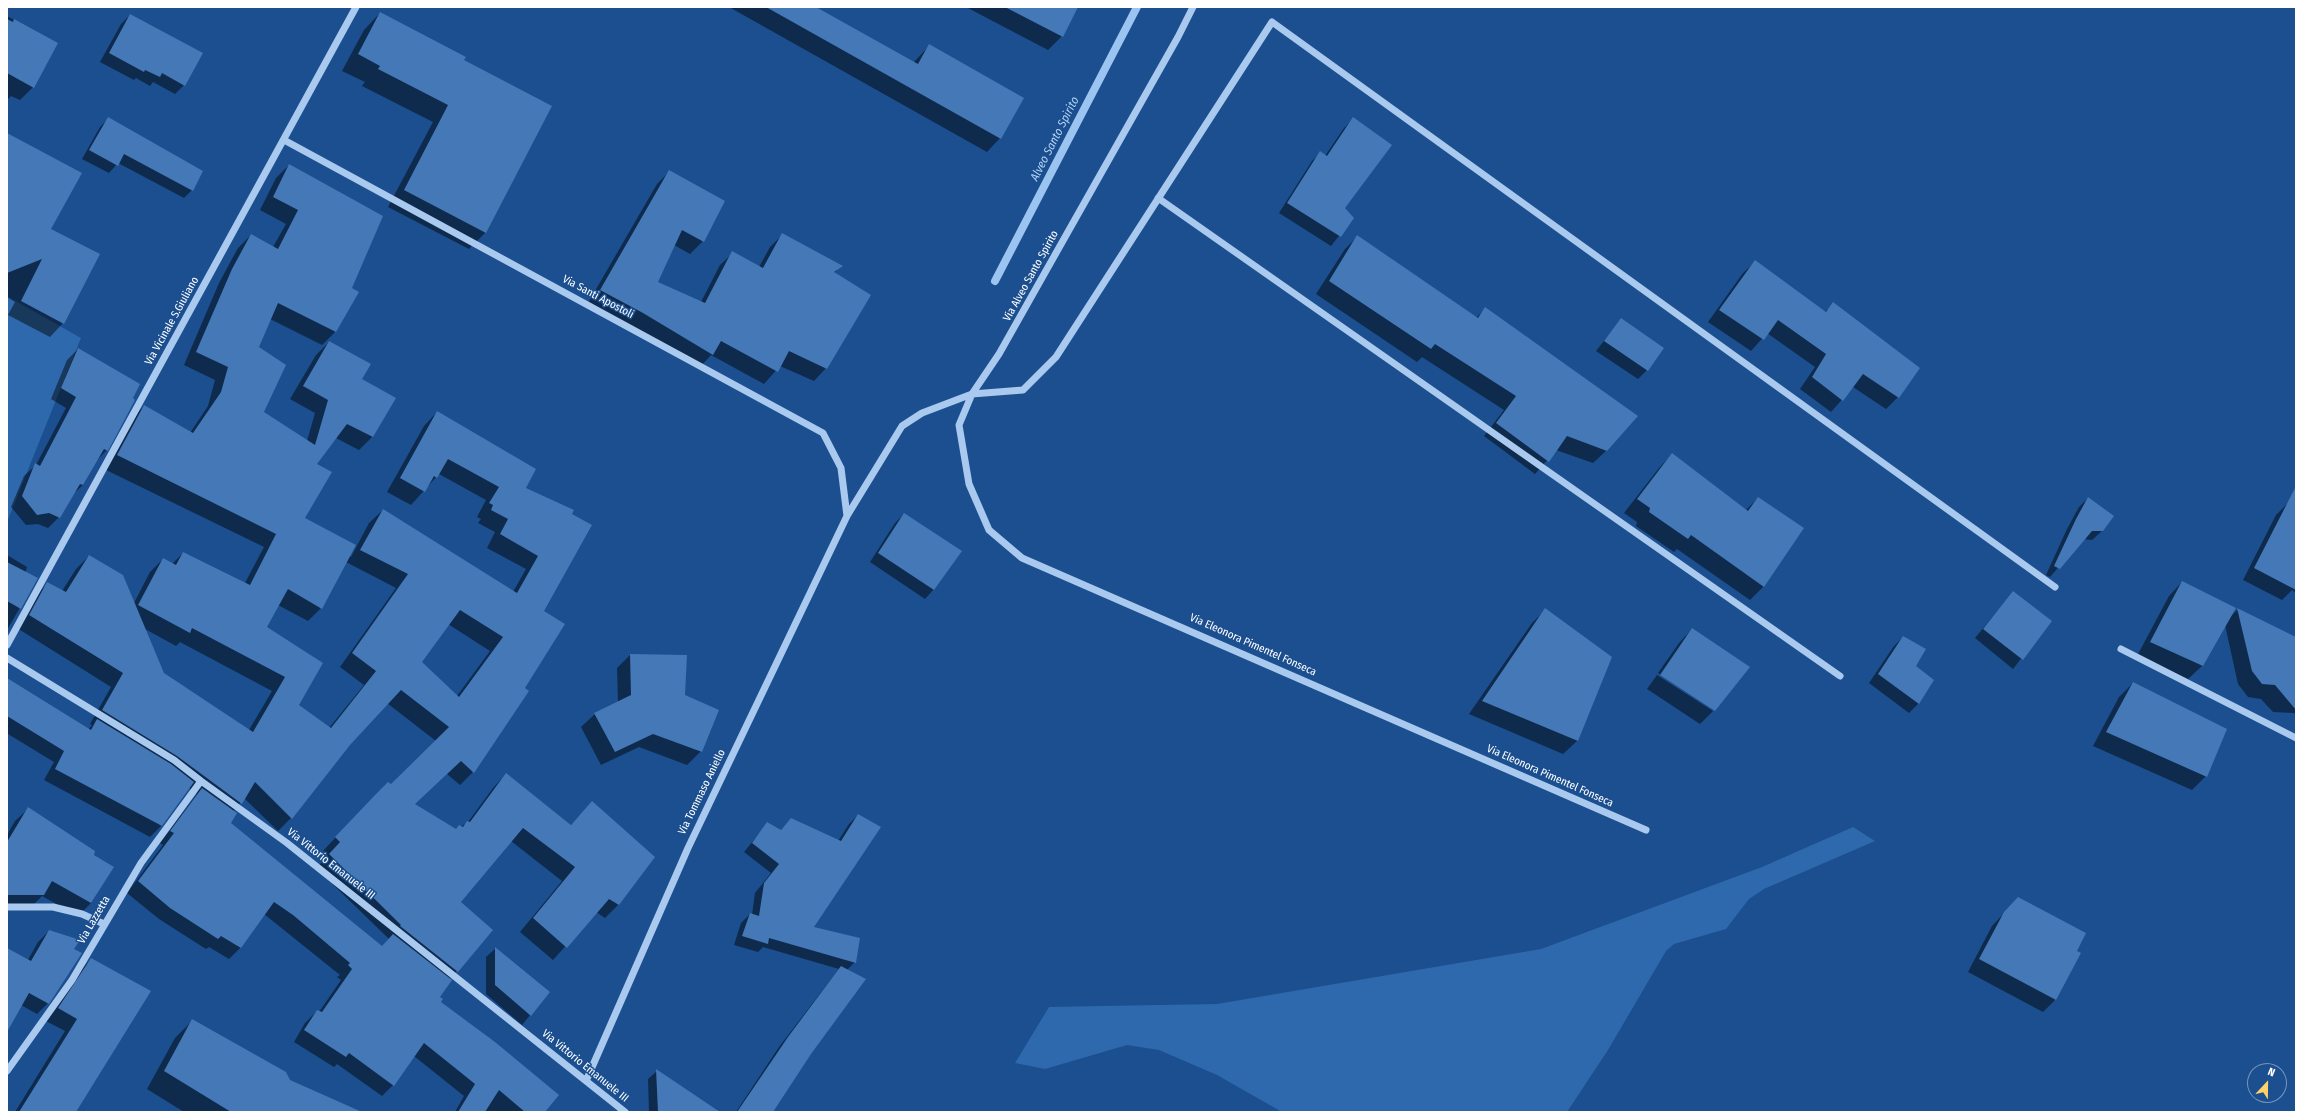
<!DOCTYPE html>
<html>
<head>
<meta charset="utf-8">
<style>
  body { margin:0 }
  #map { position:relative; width:2303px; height:1119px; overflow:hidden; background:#1b4f8f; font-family:"Fira Sans Condensed",sans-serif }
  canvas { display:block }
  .frame { position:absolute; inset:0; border:8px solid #fff; pointer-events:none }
  .north { position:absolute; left:2247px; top:1063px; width:40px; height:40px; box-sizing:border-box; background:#1b4f8f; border:1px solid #7695bc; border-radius:50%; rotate:22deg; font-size:11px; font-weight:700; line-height:16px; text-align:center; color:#fff }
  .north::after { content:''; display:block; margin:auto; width:14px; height:18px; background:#ffd166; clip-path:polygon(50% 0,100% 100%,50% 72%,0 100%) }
</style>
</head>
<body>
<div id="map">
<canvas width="2303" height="1119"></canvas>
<div class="frame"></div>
<div class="north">N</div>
</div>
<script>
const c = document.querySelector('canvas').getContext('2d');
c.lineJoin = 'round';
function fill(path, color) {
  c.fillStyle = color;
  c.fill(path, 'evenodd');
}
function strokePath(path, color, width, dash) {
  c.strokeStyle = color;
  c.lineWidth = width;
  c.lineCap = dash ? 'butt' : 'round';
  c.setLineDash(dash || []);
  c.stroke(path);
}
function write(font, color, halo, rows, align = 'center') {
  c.font = font + ' "Fira Sans Condensed",sans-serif';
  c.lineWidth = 3;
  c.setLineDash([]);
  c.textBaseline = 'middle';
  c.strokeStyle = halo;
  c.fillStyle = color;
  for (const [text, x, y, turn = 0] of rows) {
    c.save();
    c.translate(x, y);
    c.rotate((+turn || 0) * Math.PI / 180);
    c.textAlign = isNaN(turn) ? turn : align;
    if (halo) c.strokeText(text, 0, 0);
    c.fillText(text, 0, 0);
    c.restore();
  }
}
fill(new Path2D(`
  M 7,296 L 81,338 L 7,522 Z
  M 1853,827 L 1875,841 L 1764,889 L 1749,899 L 1726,929 L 1674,944 L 1666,951 L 1608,1050 L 1567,1112 L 1282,1112 L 1217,1075 L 1159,1050 L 1127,1045 L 1045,1069 L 1015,1063 L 1049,1007 L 1217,1004 L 1541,949 L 1762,867 Z`), '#2e69ad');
fill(new Path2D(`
  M 729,7 L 814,7 L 913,63 L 929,46 L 1000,138 L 987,152 Z
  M 966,7 L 1077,7 L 1062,36 L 1048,50 Z
  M 380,13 L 463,61 L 551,107 L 485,233 L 469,249 L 388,207 L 433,122 L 362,86 L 365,82 L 342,71 L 364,30 Z
  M 130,15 L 201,53 L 184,85 L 175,94 L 153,82 L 150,86 L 136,78 L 134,80 L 100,62 L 121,24 Z
  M 7,16 L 57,43 L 33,87 L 20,100 L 11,96 L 7,100 Z
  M 108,119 L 192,190 L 184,198 L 118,163 L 109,173 L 82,159 L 100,127 Z
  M 1353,119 L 1344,208 L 1353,218 L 1331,246 L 1279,213 L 1312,161 L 1321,152 L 1325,156 L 1344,128 Z
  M 7,134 L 50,230 L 63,323 L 50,337 L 8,315 L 15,302 L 7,297 Z
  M 289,165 L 351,288 L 358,292 L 335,332 L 322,345 L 270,319 L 257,347 L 263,413 L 307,441 L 315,413 L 290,399 L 316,355 L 329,342 L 361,380 L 372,437 L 359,450 L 336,438 L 316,464 L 303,518 L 351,557 L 369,523 L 383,510 L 513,592 L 526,569 L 487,548 L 495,532 L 478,523 L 481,519 L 477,517 L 486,500 L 439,474 L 411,505 L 387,492 L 424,426 L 437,412 L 525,488 L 573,510 L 543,611 L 473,772 L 460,785 L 447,774 L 414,804 L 456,830 L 468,822 L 493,788 L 506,774 L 571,825 L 579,816 L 654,857 L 618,905 L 605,918 L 596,912 L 553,960 L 520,932 L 562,881 L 511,841 L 459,902 L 491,930 L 449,980 L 439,997 L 440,1002 L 544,1112 L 455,1112 L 464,1096 L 414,1056 L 393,1085 L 382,1096 L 337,1064 L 334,1067 L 294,1042 L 305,1023 L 317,1011 L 319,1012 L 341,980 L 337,977 L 340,975 L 264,914 L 241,947 L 229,959 L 209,947 L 206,949 L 159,919 L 127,893 L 163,845 L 160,843 L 197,794 L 189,788 L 161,826 L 150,837 L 44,780 L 54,762 L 8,734 L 7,736 L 7,680 L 88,730 L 92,725 L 90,724 L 111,687 L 17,628 L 34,597 L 47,584 L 62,591 L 76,569 L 89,556 L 134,603 L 150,572 L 163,559 L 172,564 L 183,553 L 245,583 L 264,547 L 104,469 L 131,419 L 144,406 L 190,433 L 208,406 L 215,380 L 184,365 L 219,283 L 238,248 L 251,235 L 273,247 L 286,224 L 260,210 L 276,178 ZM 346,562 L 396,588 L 340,667 L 364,685 L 329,728 L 298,705 L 266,627 L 278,605 L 308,621 L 321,608 ZM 448,624 L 490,651 L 457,696 L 421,662 ZM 145,629 L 176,646 L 180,642 L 272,691 L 249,730 L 164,674 ZM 387,703 L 436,741 L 391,786 L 363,808 L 323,851 L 328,856 L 316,868 L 389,939 L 382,947 L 230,824 L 233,812 L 244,798 L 278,831 L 291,818 L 350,744 Z
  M 670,171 L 703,241 L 690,254 L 674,245 L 656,282 L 701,302 L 720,265 L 733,253 L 759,267 L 770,247 L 783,234 L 841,266 L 834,273 L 826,368 L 814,381 L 780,366 L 764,384 L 711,355 L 700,367 L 588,303 L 657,184 Z
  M 1358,236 L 1476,318 L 1485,309 L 1607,450 L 1593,463 L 1556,450 L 1535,474 L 1484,436 L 1504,410 L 1422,357 L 1417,362 L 1316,294 L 1345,249 Z
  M 1755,262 L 1825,312 L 1834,304 L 1898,397 L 1886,409 L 1853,387 L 1831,412 L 1800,389 L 1815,367 L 1767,333 L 1751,351 L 1708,322 L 1743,273 Z
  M 1621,319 L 1647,370 L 1638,379 L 1596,351 Z
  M 78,349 L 107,450 L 97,460 L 83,485 L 71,496 L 59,517 L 48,528 L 38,524 L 26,525 L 11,507 L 24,476 L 36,465 L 66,408 L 51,399 L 67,360 Z
  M 1672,454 L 1746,510 L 1758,498 L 1803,528 L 1763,587 L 1750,600 L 1677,549 L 1674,552 L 1636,526 L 1637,522 L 1624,513 L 1659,468 Z
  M 2088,498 L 2102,531 L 2092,540 L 2083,539 L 2050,577 L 2046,575 L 2067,529 L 2079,507 Z
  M 2287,504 L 2296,508 L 2296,593 L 2292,590 L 2282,600 L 2243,580 L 2276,515 Z
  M 904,514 L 934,589 L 925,599 L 870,562 L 895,523 Z
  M 7,555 L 27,567 L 25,573 L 37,578 L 7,630 Z
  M 2182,582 L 2230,617 L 2237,610 L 2296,638 L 2296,716 L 2294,713 L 2273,712 L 2261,699 L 2248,697 L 2238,684 L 2225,625 L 2202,666 L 2188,679 L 2137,656 L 2169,596 Z
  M 2013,592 L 2050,621 L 2013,669 L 1975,638 Z
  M 1545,610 L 1611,658 L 1577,741 L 1563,754 L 1469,714 L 1532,623 Z
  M 1692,629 L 1749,667 L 1714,710 L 1658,673 L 1679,643 Z
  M 1903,637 L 1915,666 L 1933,680 L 1918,704 L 1909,713 L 1869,683 L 1894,646 Z
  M 630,655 L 684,696 L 701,751 L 687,765 L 639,747 L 601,765 L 581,727 L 595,714 L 618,703 L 617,668 Z
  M 1657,675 L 1713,711 L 1700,724 L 1647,689 Z
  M 2133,683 L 2206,776 L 2192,790 L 2093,746 L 2119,697 Z
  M 28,809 L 112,868 L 91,903 L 78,916 L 42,896 L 30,908 L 7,908 L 7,835 L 15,821 Z
  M 858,815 L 813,928 L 855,962 L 847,970 L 810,1054 L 772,1112 L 736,1112 L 779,1047 L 839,969 L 763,947 L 758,952 L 734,945 L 741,923 L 750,914 L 752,915 L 755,893 L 771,873 L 744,852 L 767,824 L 780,831 L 791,819 L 838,841 L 849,824 Z
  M 2006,911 L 2075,951 L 2056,999 L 2043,1012 L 1968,972 L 1992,926 Z
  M 49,931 L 73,950 L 48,1003 L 37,1014 L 21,1005 L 7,1030 L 7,949 L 28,960 L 38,942 Z
  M 495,949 L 549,992 L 522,1025 L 486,994 L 486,957 Z
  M 91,959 L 75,1112 L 15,1112 L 65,1031 L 46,1021 L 79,972 Z
  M 193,1020 L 289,1081 L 345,1112 L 184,1112 L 147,1089 L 175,1038 Z
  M 657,1071 L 718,1112 L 649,1112 L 648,1079 Z`), '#0007');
strokePath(new Path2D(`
  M 995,281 L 1137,7`), '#9cc4f0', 8);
fill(new Path2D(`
  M 766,7 L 816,7 L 918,64 L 929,44 L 1024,98 L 1001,139 Z
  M 1005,7 L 1078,7 L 1063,37 Z
  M 380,12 L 466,57 L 464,60 L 552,106 L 486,233 L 404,190 L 448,105 L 378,69 L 380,66 L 358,54 Z
  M 130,14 L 203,53 L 185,86 L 162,73 L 160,77 L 145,70 L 144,72 L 109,53 Z
  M 7,19 L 13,22 L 14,19 L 58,43 L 34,88 L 7,73 Z
  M 108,117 L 203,171 L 193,191 L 124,154 L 118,166 L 89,150 Z
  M 1353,117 L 1392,145 L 1345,208 L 1354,218 L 1341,237 L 1287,203 L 1320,151 L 1327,156 Z
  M 7,133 L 82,173 L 51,229 L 100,254 L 64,324 L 21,301 L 42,259 L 7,273 Z
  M 289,164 L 383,216 L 352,288 L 359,292 L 336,332 L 278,303 L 259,347 L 286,365 L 264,412 L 315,445 L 328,400 L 303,386 L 329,341 L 371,364 L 362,379 L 396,398 L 373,437 L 347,424 L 317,464 L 332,472 L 305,518 L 356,545 L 322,609 L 288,589 L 267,627 L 323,663 L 299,705 L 331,728 L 376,671 L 352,653 L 408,574 L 360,550 L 383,509 L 517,593 L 538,556 L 500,534 L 508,519 L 491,510 L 493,505 L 489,503 L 499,487 L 448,459 L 437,478 L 434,476 L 425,492 L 400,478 L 437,411 L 536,469 L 526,488 L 574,510 L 572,514 L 592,525 L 544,611 L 565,624 L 525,688 L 529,691 L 474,773 L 461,761 L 415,804 L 456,829 L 459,825 L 463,827 L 467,821 L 470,822 L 506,773 L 571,825 L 592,801 L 655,857 L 619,905 L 609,899 L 567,948 L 533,918 L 575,867 L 523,828 L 461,902 L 493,930 L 458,972 L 400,926 L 401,925 L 329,854 L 340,842 L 335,837 L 376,794 L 388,782 L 391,784 L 449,727 L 401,690 L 350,745 L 292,819 L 255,782 L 242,804 L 177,756 L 102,710 L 123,673 L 29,615 L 47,582 L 66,592 L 89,555 L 123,575 L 164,673 L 253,732 L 285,677 L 192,628 L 190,633 L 138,605 L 163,558 L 176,565 L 183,552 L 250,585 L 276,534 L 117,455 L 144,405 L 193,433 L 221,392 L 228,367 L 196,352 L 232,269 L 251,234 L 278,249 L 298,210 L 273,197 ZM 460,610 L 503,637 L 459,697 L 422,662 Z
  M 669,170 L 725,201 L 704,242 L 682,230 L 658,282 L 705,303 L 732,251 L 763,268 L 782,233 L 843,266 L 834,272 L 871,295 L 827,369 L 789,351 L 778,372 L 721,341 L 713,355 L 643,313 L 600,290 Z
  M 1357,235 L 1478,318 L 1485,307 L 1638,416 L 1607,451 L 1567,436 L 1549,462 L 1496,423 L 1516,396 L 1435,344 L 1431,349 L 1329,281 Z
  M 1755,260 L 1826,312 L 1833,302 L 1920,368 L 1899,398 L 1863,374 L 1843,401 L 1812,377 L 1826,354 L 1778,320 L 1764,340 L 1719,310 Z
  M 1621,318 L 1664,348 L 1648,371 L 1604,341 Z
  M 78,348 L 140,384 L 133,398 L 135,400 L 108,451 L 104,449 L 83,485 L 80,484 L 60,518 L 49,513 L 37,515 L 22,496 L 35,463 L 40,466 L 76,397 L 61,388 Z
  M 1672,453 L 1748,511 L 1758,497 L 1804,528 L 1764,587 L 1691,535 L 1688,539 L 1649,512 L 1650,508 L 1637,499 Z
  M 2296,486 L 2296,590 L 2254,568 Z
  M 2088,497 L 2114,516 L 2103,531 L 2092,531 L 2060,569 L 2054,566 L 2076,519 Z
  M 904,513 L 962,551 L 934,590 L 878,553 Z
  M 7,562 L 38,578 L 21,609 L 7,601 Z
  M 2182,581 L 2236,608 L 2203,666 L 2150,642 Z
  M 2013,591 L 2052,621 L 2023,660 L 1983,629 Z
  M 1545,608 L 1612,657 L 1578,741 L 1482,701 Z
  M 2237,608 L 2296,637 L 2296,710 L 2275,685 L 2262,684 L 2252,671 Z
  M 1692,628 L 1750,667 L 1715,711 L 1660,675 Z
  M 1903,636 L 1926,649 L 1916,666 L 1934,680 L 1919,704 L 1878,674 Z
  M 630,654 L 687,655 L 685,695 L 719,710 L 702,752 L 653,734 L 615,752 L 594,713 L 631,695 Z
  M 7,678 L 91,730 L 97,719 L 171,764 L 194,782 L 162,826 L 55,769 L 64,751 L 7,716 Z
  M 2133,682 L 2227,729 L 2207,777 L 2106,732 Z
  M 202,788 L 237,813 L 231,823 L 382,946 L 393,934 L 452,980 L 440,997 L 443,999 L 441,1002 L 495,1042 L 559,1095 L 545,1112 L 525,1112 L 499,1090 L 485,1112 L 458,1112 L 475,1084 L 424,1043 L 394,1086 L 349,1053 L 346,1057 L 304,1030 L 317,1010 L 322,1012 L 352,969 L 348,965 L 350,963 L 293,915 L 274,902 L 241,948 L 221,936 L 218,939 L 170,908 L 138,881 L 174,833 L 170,831 Z
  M 28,807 L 95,851 L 94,855 L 114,867 L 91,903 L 52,881 L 44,895 L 7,895 L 7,842 Z
  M 858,814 L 881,827 L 814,927 L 860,938 L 856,963 L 769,938 L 768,944 L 742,936 L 750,913 L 759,916 L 764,883 L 779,864 L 752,843 L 767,822 L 781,830 L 791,818 L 841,841 Z
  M 2018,897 L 2086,933 L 2077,951 L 2081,953 L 2056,1000 L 1979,959 L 2004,912 Z
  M 49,930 L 80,940 L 74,949 L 82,953 L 49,1004 L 29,993 L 7,1032 L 7,948 L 31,961 Z
  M 495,947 L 550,992 L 531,1016 L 495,985 Z
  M 91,958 L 151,991 L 76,1112 L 19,1112 L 77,1019 L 58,1008 Z
  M 841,966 L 866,979 L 811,1054 L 773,1112 L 737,1112 L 788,1037 Z
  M 192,1019 L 286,1072 L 290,1080 L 362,1112 L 231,1112 L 164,1071 Z
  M 656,1069 L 720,1112 L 658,1112 Z`), '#4478b7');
strokePath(new Path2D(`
  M 1193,7 L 1178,37 L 999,354 L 972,394 L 959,425 L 969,484 L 989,530 L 1022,558 L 1646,830
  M 284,140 L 823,433 L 841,468 L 847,516
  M 1158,198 L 1840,676
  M 7,645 L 356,7
  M 2121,649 L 2296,738
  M 7,658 L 174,760 L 201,781 L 287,843 L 625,1112
  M 7,907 L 53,907 L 82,914 L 104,924
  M 7,1071 L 72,980 L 141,863 L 201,781
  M 586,1081 L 688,848 L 847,516 L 902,426 L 922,413 L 972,394 L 1023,390 L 1056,357 L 1272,22 L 2055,587`), '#a9c9ee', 7);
write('11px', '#fff', '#1b4f8f', [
  ["Via Alveo Santo Spirito",1031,276,-61],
  ["Via Santi Apostoli",598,297,28],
  ["Via Vicinale S.Giuliano",172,321,-61],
  ["Via Eleonora Pimentel Fonseca",1253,645,24],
  ["Via Eleonora Pimentel Fonseca",1550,776,24],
  ["Via Tommaso Aniello",702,792,-64],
  ["Via Vittorio Emanuele III",331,864,38],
  ["Via Lazzetta",94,920,-60],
  ["Via Vittorio Emanuele III",585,1066,39]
]);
write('italic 12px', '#b5d3f5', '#1b4f8f', [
  ["Alveo Santo Spirito",1055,139,-63]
]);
</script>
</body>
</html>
